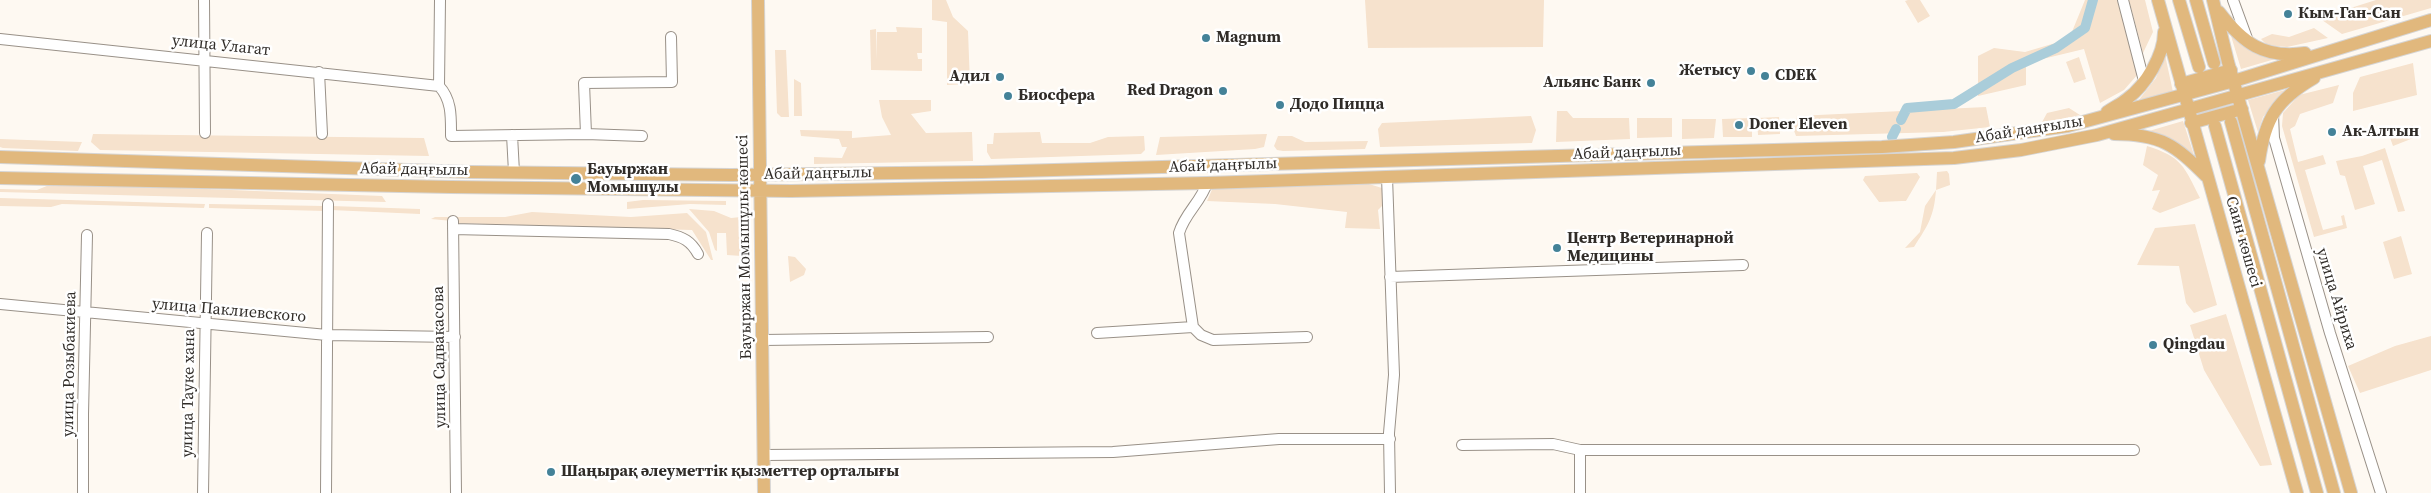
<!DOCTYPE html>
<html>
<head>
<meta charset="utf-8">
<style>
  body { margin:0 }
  canvas { display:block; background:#fef9f2 }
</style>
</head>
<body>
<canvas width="2431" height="493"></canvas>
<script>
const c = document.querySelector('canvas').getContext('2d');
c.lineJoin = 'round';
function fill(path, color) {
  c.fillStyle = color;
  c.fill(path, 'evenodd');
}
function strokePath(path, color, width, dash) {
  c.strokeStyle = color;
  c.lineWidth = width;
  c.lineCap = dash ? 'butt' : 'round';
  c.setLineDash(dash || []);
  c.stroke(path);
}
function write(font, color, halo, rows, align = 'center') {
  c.font = font + ' "Source Serif 4",serif';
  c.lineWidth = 5;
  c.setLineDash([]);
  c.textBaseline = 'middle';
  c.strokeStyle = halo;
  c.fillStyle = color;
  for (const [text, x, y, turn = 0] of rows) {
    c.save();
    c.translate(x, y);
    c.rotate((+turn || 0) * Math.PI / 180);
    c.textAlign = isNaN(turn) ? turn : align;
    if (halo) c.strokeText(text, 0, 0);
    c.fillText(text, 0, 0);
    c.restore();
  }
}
fill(new Path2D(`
  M 932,0 L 946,0 L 953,17 L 968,31 L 970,84 L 947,85 L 947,22 L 932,20 Z
  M 1365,0 L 1544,0 L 1543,47 L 1368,48 Z
  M 1908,0 L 1920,0 L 1930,16 L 1918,23 L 1905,1 Z
  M 2085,0 L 2117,0 L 2138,74 L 2124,90 L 2100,103 L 2084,49 L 2026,63 L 2026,85 L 1978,96 L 1978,56 L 1994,48 L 2025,52 L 2069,39 Z
  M 2129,0 L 2145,0 L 2153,32 L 2143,53 Z
  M 2376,0 L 2431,0 L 2431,8 L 2342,34 L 2322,20 L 2338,12 Z
  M 896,27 L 922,28 L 922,53 L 917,53 L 918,59 L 922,59 L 922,71 L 871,70 L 870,30 L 876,29 L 877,60 L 877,32 L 906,32 L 897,32 Z
  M 2314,28 L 2328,38 L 2287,47 L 2267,45 L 2261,39 L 2272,34 L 2289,37 Z
  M 2229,29 L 2282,57 L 2241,69 Z
  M 775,50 L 786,50 L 789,117 L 781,117 L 777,113 Z
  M 2165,55 L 2173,92 L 2138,101 L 2156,78 Z
  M 2079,57 L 2086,79 L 2074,83 L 2066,62 Z
  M 2413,63 L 2417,95 L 2353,111 L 2353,93 L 2360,77 Z
  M 794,79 L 801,83 L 802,116 L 794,116 Z
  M 2339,85 L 2333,103 L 2300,114 L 2295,126 L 2290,129 L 2298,162 L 2323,155 L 2326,164 L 2305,170 L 2323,230 L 2343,225 L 2341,216 L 2344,215 L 2347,228 L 2314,237 L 2282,126 L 2283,113 L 2299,95 Z
  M 2285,90 L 2263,117 L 2258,132 L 2248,100 Z
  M 879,100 L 931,100 L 931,111 L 911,114 L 926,133 L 972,132 L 973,161 L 814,164 L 814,157 L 842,158 L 847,147 L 842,147 L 839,139 L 801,136 L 800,130 L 852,131 L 852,138 L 891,135 L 882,117 Z
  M 1986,107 L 1990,127 L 1943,132 L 1796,136 L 1793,128 L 1797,116 Z
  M 2069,108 L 2080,115 L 2041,124 L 2047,113 Z
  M 1557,111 L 1567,111 L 1573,118 L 1629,118 L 1630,139 L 1556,142 Z
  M 1531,116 L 1536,130 L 1532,143 L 1380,147 L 1378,129 L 1382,123 Z
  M 1779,117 L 1780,134 L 1758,135 L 1757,118 Z
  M 1637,118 L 1672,118 L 1672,137 L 1637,138 Z
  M 1752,118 L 1752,137 L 1723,137 L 1722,119 Z
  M 1682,119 L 1716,119 L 1714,138 L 1682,139 Z
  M 2183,121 L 2194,155 L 2172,139 L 2149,131 Z
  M 2413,125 L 2416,137 L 2393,146 L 2389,135 L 2393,131 Z
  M 1040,132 L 1042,143 L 1090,143 L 1108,137 L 1144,136 L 1145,150 L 1141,154 L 991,159 L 987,152 L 987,144 L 993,144 L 994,133 Z
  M 93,134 L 424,138 L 429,156 L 100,150 L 91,142 Z
  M 1267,134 L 1264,147 L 1255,149 L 1156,155 L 1160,137 Z
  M 1278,136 L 1292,136 L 1305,142 L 1368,141 L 1365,149 L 1283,151 L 1277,150 L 1274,146 Z
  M 0,139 L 82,142 L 78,151 L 3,148 L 0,147 Z
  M 2147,146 C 2182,157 2184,166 2200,198 L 2160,213 L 2152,209 L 2160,190 L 2152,191 L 2158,175 L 2143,165 Z
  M 2385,148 L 2405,211 L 2398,212 L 2382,160 L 2363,166 L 2375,204 L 2355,210 L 2345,176 L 2340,175 L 2336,161 L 2362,156 Z
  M 1947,171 L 1949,174 L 1950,185 L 1936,190 C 1934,217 1928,225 1914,247 L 1905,248 L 1920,232 L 1925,206 L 1936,190 L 1937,172 Z
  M 1917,173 L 1920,177 L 1906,201 L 1902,201 L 1879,202 L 1863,180 L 1865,176 Z
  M 1359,181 L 1382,188 L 1382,206 L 1378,210 L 1380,229 L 1345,228 L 1347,212 L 1275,204 L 1207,201 L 1214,185 Z
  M 54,183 L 382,196 L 386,202 L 0,192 L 0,189 L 37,190 Z
  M 0,198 L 205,204 L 204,208 L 62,204 L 51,207 L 0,206 Z
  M 643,200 L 726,201 L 726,205 L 690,204 L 627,209 L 627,202 Z
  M 209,204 L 325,206 L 325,211 L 209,208 Z
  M 331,206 L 420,209 L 420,214 L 331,210 Z
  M 689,209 L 714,211 L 731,218 L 741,217 L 742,256 L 727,255 L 726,233 L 717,233 L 717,251 L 715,250 L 709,232 Z
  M 532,212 L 631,217 L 687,213 L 706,232 L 713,260 L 711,260 L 692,230 L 453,223 L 452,221 L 431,219 L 435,217 L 505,217 Z
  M 2195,224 L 2217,305 L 2194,313 L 2186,303 L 2179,266 L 2137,265 L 2155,228 Z
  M 2401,236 L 2412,274 L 2394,279 L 2383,242 Z
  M 788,256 L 795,257 L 806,269 L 804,275 L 790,282 Z
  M 2226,314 L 2272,465 L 2260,466 L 2204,370 L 2190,325 Z
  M 2431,336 L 2431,370 L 2360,393 L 2348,366 L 2395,346 Z`), '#f6e2cd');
strokePath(new Path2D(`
  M 1901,120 L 1907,108 L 1954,104 L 2012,68 L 2056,48 L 2085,28 L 2093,0
  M 1892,137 L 1896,129`), '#aacdda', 10);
const minor = new Path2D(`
  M 204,0 L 205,133
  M 440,0 L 439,86 C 452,100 451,117 451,136 L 586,134 L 584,83 L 672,82 L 671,37
  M 2123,0 L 2144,81
  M 2233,0 L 2248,41
  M 0,39 L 439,86
  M 319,72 L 322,134
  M 2273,115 L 2274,138 L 2330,333 L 2381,493
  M 586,134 L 642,136
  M 512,135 L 514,172
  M 1387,177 L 1394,375 L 1389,433 L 1390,493
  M 1207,183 C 1201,202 1185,213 1179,233 L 1193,327 L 1201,335 L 1213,340 L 1307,337
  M 453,221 L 456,493
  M 453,229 L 669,234 C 683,237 691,241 698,254
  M 1390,277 L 1743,265
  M 0,304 L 327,335 L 455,337
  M 1097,333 L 1193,327
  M 763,340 L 988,337
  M 1462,445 L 1553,444 L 1580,450 L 2134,450
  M 1580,450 L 1580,493
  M 764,455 L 1113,452 L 1279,439 L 1390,439
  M 83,493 L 83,414 L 87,235
  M 203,493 L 207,233
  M 326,493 L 328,204`);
const major = new Path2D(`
  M 758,0 L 764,493
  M 2158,0 L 2297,493
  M 2179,0 L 2199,67
  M 2196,0 L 2214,63
  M 2213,0 L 2228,62 L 2351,493
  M 2219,12 C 2243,43 2264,59 2305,53
  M 2181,84 L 2231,70
  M 2107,112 C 2114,107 2121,104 2127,99 C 2146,85 2164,55 2164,32
  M 2231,122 L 2334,493
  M 2191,123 L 2242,109
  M 2215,126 L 2317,493
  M 2114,134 C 2161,134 2175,145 2206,176
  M 0,157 L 471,172 L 731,175 L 982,172 L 1882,147 L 1954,142 L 2068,126 L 2234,81 L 2431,20
  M 2259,161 C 2265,119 2276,100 2314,78
  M 0,178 L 451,187 L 791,191 L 1207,183 L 1954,158 L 2021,150 L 2097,135 L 2431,41`);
strokePath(minor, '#999188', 12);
strokePath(major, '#d6d5d4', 14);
strokePath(minor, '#fff', 10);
strokePath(major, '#e1b87d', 12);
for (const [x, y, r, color] of [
  [2288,14,5,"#448298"],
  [1206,38,5,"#448298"],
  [1751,71,5,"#448298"],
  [1765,76,5,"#448298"],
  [1000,77,5,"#448298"],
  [1651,83,5,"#448298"],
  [1223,91,5,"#448298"],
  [1008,96,5,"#448298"],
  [1280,105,5,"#448298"],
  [1739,125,5,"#448298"],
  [2332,132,5,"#448298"],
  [576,179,6,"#448298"],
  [1557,248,5,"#448298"],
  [2153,345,5,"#448298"],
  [551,472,5,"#448298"]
]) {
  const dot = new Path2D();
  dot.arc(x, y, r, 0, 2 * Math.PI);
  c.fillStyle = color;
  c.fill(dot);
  strokePath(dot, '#fff', 2);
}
write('bold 16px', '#302c28', '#fff', [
  ["Кым-Ган-Сан",2298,14],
  ["Magnum",1216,38],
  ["Жетысу",1741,71,"right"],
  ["CDEK",1775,76],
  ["Адил",990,77,"right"],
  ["Альянс Банк",1641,83,"right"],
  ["Red Dragon",1213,91,"right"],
  ["Биосфера",1018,96],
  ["Додо Пицца",1290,105],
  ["Doner Eleven",1749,125],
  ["Ак-Алтын",2342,132],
  ["Бауыржан",587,170],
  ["Момышұлы",587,188],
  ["Центр Ветеринарной",1567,239],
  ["Медицины",1567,257],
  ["Qingdau",2163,345],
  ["Шаңырақ әлеуметтік қызметтер орталығы",561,472]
], 'left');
write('16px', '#302c28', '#fff', [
  ["улица Улагат",221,46,6],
  ["Абай даңғылы",2029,130,-9],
  ["Абай даңғылы",1627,153,-2],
  ["Абай даңғылы",1223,166,-2],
  ["Абай даңғылы",414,170,1],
  ["Абай даңғылы",818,174,-1],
  ["Саин көшесі",2243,242,74],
  ["Бауыржан Момышұлы көшесі",745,247,-91],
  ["улица Айриха",2336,299,73],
  ["улица Паклиевского",229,311,5],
  ["улица Садвакасова",440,357,-91],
  ["улица Розыбакиева",70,364,-89],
  ["улица Тауке хана",189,393,-89]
]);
</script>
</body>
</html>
